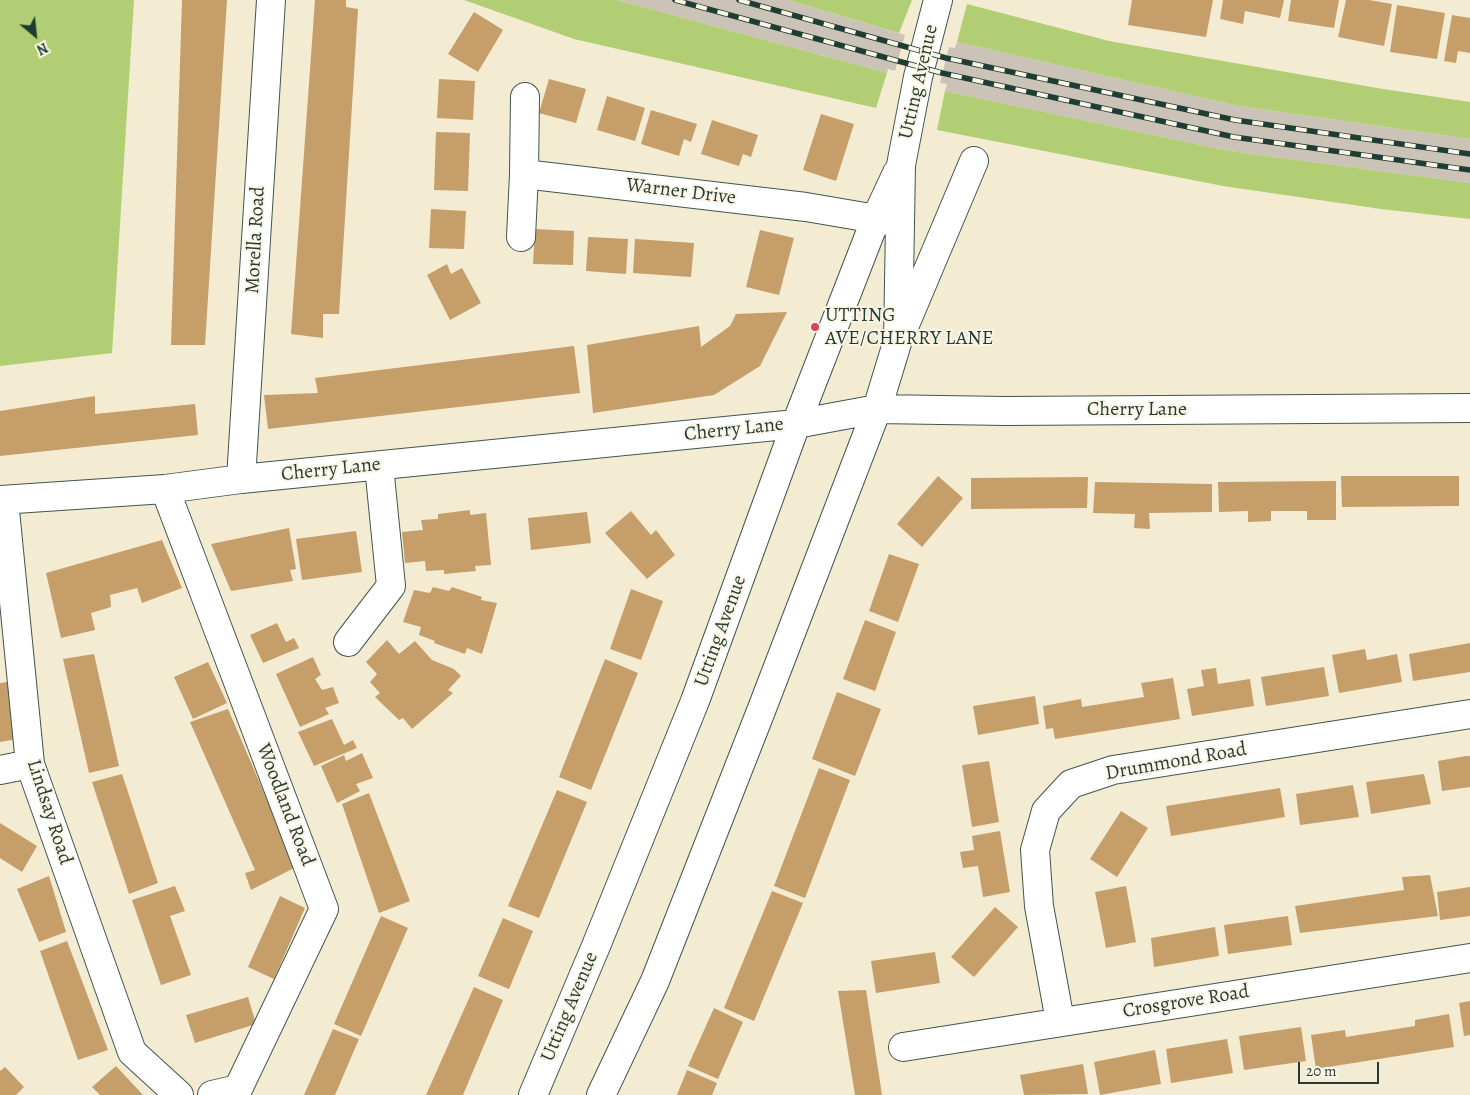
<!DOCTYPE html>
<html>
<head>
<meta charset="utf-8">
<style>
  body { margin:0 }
  #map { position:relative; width:1470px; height:1095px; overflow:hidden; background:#f3ecd3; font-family:Alegreya,serif }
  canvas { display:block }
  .north { position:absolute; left:10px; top:10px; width:50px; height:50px; -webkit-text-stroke:4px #fcf5e5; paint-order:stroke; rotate:152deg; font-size:14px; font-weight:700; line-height:20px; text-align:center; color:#1f3d34 }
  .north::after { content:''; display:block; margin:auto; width:18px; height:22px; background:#1f3d34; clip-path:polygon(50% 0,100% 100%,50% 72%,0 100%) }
  .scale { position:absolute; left:1298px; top:1062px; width:81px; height:22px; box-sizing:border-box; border:2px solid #1f3d34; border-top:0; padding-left:6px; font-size:15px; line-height:18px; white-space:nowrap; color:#1f3d34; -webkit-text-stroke:4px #fcf5e5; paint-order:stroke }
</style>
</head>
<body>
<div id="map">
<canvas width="1470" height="1095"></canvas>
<div class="north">N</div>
<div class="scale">20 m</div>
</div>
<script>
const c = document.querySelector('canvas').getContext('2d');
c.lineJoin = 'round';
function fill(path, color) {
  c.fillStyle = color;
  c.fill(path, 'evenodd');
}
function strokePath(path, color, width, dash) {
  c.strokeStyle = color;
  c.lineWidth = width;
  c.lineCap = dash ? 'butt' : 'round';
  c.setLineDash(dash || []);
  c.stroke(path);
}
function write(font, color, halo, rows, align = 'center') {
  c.font = font + ' Alegreya,serif';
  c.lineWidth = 4;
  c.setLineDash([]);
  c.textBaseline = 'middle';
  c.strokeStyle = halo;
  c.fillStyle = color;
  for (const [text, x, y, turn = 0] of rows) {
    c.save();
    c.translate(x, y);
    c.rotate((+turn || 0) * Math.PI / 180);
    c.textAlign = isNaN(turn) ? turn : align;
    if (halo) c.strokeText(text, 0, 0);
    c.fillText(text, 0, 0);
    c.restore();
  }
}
fill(new Path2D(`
  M 617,0 L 788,0 L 905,35 L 895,71 L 888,69 L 887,73 Z
  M 957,42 L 1239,106 L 1470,139 L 1470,183 L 1229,151 L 945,91 L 947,84 L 940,83 L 949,47 L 955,48 Z`), '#cbc3b8');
fill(new Path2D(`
  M 0,0 L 134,0 L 112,353 L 0,366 Z
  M 464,0 L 617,0 L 887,73 L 876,108 L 574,39 Z
  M 788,0 L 912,0 L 899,33 Z
  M 967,4 L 1109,41 L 1383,89 L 1470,102 L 1470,139 L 1239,106 L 957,42 Z
  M 945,91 L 1229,151 L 1470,183 L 1470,219 L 1381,209 L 1223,186 L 937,130 Z`), '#b2ce74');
fill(new Path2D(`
  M 182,0 L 227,0 L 205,345 L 171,345 Z
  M 315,0 L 346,0 L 346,7 L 358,9 L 339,314 L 323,314 L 323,338 L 291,334 Z
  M 1132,0 L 1213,0 L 1206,37 L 1128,25 Z
  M 1223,0 L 1284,0 L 1280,18 L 1245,11 L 1243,24 L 1220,19 Z
  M 1291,0 L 1339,0 L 1334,28 L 1288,21 Z
  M 1346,0 L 1369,0 L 1392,4 L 1384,46 L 1338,37 Z
  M 1397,5 L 1445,13 L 1437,59 L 1390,52 Z
  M 474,12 L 503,30 L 478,72 L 448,54 Z
  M 1452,15 L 1470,18 L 1470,53 L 1458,51 L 1456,63 L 1444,61 Z
  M 439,79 L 475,81 L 473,120 L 437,118 Z
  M 549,79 L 586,89 L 576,123 L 539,113 Z
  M 607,96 L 645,108 L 635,141 L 597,130 Z
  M 651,110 L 697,124 L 691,142 L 684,139 L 679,156 L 641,144 Z
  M 821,114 L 854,124 L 836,181 L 803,170 Z
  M 712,120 L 758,135 L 751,157 L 743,154 L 739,166 L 701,154 Z
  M 436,132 L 470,133 L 468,191 L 434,190 Z
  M 431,209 L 466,211 L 464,249 L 429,248 Z
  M 535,229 L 574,231 L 573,265 L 533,264 Z
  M 760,230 L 794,238 L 779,295 L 746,287 Z
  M 588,237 L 628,239 L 626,274 L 586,271 Z
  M 635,239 L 694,243 L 691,277 L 633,273 Z
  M 447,264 L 451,274 L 462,268 L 481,303 L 450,320 L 427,275 Z
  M 787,312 L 760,366 L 714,395 L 593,413 L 587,345 L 699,326 L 701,347 L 730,326 L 736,314 Z
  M 574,346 L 580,393 L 268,429 L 264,395 L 318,393 L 315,378 Z
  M 95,396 L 95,414 L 195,404 L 198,435 L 0,456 L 0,411 Z
  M 938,476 L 963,498 L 922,547 L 897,524 Z
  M 1341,476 L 1459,476 L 1459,506 L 1342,507 Z
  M 1088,477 L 1087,508 L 971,509 L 971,478 Z
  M 1336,481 L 1336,520 L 1307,520 L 1307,511 L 1271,511 L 1271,521 L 1248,522 L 1248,511 L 1219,512 L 1218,482 Z
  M 1095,482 L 1212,484 L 1212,512 L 1149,513 L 1150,529 L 1134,528 L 1135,514 L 1093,513 Z
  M 470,510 L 470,515 L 486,513 L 491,565 L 475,566 L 476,571 L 444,574 L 444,570 L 426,571 L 425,561 L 405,563 L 402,532 L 423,530 L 421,520 L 438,519 L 438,514 Z
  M 631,511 L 651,535 L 656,530 L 675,555 L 647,579 L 605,533 Z
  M 587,512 L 591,543 L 531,550 L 528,518 Z
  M 289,528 L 296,569 L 290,570 L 293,581 L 231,591 L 211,544 Z
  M 356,531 L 362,572 L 302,580 L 296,539 Z
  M 162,540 L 182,588 L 142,603 L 137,588 L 110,595 L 111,607 L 91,613 L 95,630 L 61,638 L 46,573 Z
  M 889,554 L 919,564 L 898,622 L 869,611 Z
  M 433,587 L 449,591 L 452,587 L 482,597 L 481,600 L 497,603 L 482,654 L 467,648 L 465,654 L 434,643 L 435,641 L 419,635 L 421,627 L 403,622 L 414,590 L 430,593 Z
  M 631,589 L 663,601 L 641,660 L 610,649 Z
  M 865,620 L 896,632 L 875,691 L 843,679 Z
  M 277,623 L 286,642 L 294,638 L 299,648 L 263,663 L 250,635 Z
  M 387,640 L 399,654 L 415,641 L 432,660 L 454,669 L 461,676 L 448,690 L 453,693 L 412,729 L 403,718 L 399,720 L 375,697 L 380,693 L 370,682 L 377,674 L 366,662 Z
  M 1470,643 L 1470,672 L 1413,681 L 1409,654 Z
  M 1365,649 L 1367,660 L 1397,654 L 1402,682 L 1339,693 L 1332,655 Z
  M 94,654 L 119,766 L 89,773 L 63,659 Z
  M 313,657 L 321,675 L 315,679 L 322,690 L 333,687 L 339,703 L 325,708 L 329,714 L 300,727 L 276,674 Z
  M 605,659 L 638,673 L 591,790 L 559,777 Z
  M 208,662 L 227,703 L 193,719 L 174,677 Z
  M 1324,667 L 1329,696 L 1266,706 L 1261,677 Z
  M 1216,668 L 1218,684 L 1250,679 L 1254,706 L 1192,716 L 1187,689 L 1204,686 L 1201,670 Z
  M 1173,678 L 1180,719 L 1055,739 L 1053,728 L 1046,729 L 1043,706 L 1081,699 L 1082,707 L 1144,697 L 1141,683 Z
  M 7,682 L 18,739 L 0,742 L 0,683 Z
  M 837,692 L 881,709 L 855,776 L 812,759 Z
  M 1035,696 L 1039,724 L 978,735 L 973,706 Z
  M 228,709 L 296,867 L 251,890 L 245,873 L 255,870 L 190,722 Z
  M 332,719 L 344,745 L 353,740 L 357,748 L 314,766 L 298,732 Z
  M 362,753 L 373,778 L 356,784 L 360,791 L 337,803 L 321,766 L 344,755 L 346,761 Z
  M 1466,756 L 1470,756 L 1470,787 L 1442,791 L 1438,761 Z
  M 989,761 L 999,822 L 972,827 L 962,765 Z
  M 819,768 L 850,780 L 805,898 L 774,886 Z
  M 122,774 L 158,883 L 129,894 L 92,782 Z
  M 1424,774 L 1431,804 L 1371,814 L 1366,782 Z
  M 1353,785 L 1359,817 L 1300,825 L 1296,794 Z
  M 1280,788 L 1285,817 L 1171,836 L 1166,806 Z
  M 557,790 L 587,802 L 539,918 L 508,906 Z
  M 369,793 L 410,901 L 379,913 L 342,804 Z
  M 1121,811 L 1148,828 L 1117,877 L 1090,859 Z
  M 0,823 L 37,846 L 22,872 L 0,858 Z
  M 1000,831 L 1010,892 L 983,897 L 978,866 L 963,868 L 960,852 L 974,850 L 972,836 Z
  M 1430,875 L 1438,916 L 1300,933 L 1295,906 L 1404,890 L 1402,877 Z
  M 49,876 L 66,932 L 39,942 L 17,889 Z
  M 175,886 L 185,911 L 170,916 L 191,975 L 161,985 L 132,900 Z
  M 1126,886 L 1136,942 L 1106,948 L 1095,892 Z
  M 1470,887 L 1470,916 L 1440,920 L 1437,892 Z
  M 772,891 L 803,903 L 754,1021 L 724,1008 Z
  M 280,896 L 305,908 L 274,979 L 248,967 Z
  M 995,907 L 1018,927 L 974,977 L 951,957 Z
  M 381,916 L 408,928 L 361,1036 L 334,1024 Z
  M 1288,916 L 1292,945 L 1228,954 L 1224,925 Z
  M 503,918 L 533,931 L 509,989 L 478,976 Z
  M 1215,927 L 1219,956 L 1154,967 L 1151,938 Z
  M 67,941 L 108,1050 L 78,1060 L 40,951 Z
  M 935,952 L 940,983 L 876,993 L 871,961 Z
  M 474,987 L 503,1000 L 463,1095 L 426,1095 Z
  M 866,990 L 871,1023 L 882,1095 L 855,1095 L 838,991 Z
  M 248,997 L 256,1024 L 195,1043 L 186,1015 Z
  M 1470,1001 L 1470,1035 L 1464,1036 L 1459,1003 Z
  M 714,1008 L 743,1022 L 718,1079 L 688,1066 Z
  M 1449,1014 L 1454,1047 L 1316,1069 L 1311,1035 L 1345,1030 L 1346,1037 L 1415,1026 L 1415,1020 Z
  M 1301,1027 L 1306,1061 L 1244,1070 L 1239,1036 Z
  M 333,1029 L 359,1039 L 335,1095 L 304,1095 Z
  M 1227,1039 L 1233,1073 L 1171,1083 L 1166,1049 Z
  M 1155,1050 L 1161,1084 L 1100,1095 L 1094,1062 Z
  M 1083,1064 L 1088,1094 L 1024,1095 L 1020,1075 Z
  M 116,1066 L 143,1095 L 100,1095 L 92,1087 Z
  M 5,1067 L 24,1087 L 16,1095 L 0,1095 L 0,1071 Z
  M 687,1070 L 717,1083 L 712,1095 L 677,1095 Z`), '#c59e6a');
const minor = new Path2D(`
  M 524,174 L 525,97
  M 521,237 L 524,174 L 806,207 L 894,222
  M 904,327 L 974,161
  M 241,479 L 271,0
  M 165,489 L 324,909 L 238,1089 L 212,1095
  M 0,500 L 165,489 L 241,479 L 796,424 L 877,409 L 1006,411 L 1470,408
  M 4,500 L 30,764 L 132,1052 L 179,1095
  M 348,642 L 391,586 L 379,466
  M 0,770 L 30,764
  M 1060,1021 L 1039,906 L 1035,850 L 1046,811 L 1071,784 L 1113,770 L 1470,714
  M 903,1047 L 1470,958
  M 533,1095 L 596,946 L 695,701 L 796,424 L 876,218 L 897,173
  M 601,1095 L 655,981 L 761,711 L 877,409 L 898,340 L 901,165 L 918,77 L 938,0`);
strokePath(minor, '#3f574c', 30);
strokePath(minor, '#fff', 28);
const rail = new Path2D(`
  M 675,0 L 942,73 L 1234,137 L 1470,170
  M 739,0 L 946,58 L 1235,120 L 1470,154`);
strokePath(rail, '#1f3d34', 5.5);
strokePath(rail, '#fcf5e5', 4, [11]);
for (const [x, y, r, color] of [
  [815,327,5,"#d1495b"]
]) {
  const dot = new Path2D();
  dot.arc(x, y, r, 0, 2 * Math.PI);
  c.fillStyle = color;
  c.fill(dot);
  strokePath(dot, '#fcf5e5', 2);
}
write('20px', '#1f3d34', '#fcf5e5', [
  ["Utting Avenue",919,82,-77],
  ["Warner Drive",681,192,7],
  ["Morella Road",256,240,-87],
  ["Cherry Lane",1137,410],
  ["Cherry Lane",734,430,-6],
  ["Cherry Lane",331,470,-6],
  ["Utting Avenue",721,631,-70],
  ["Drummond Road",1176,762,-10],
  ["Woodland Road",285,805,69],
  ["Lindsay Road",49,812,72],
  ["Crosgrove Road",1186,1002,-9],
  ["Utting Avenue",570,1007,-67]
]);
write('20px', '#1f3d34', '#fcf5e5', [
  ["UTTING",825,316],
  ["AVE/CHERRY LANE",825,339]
], 'left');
</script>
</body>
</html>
